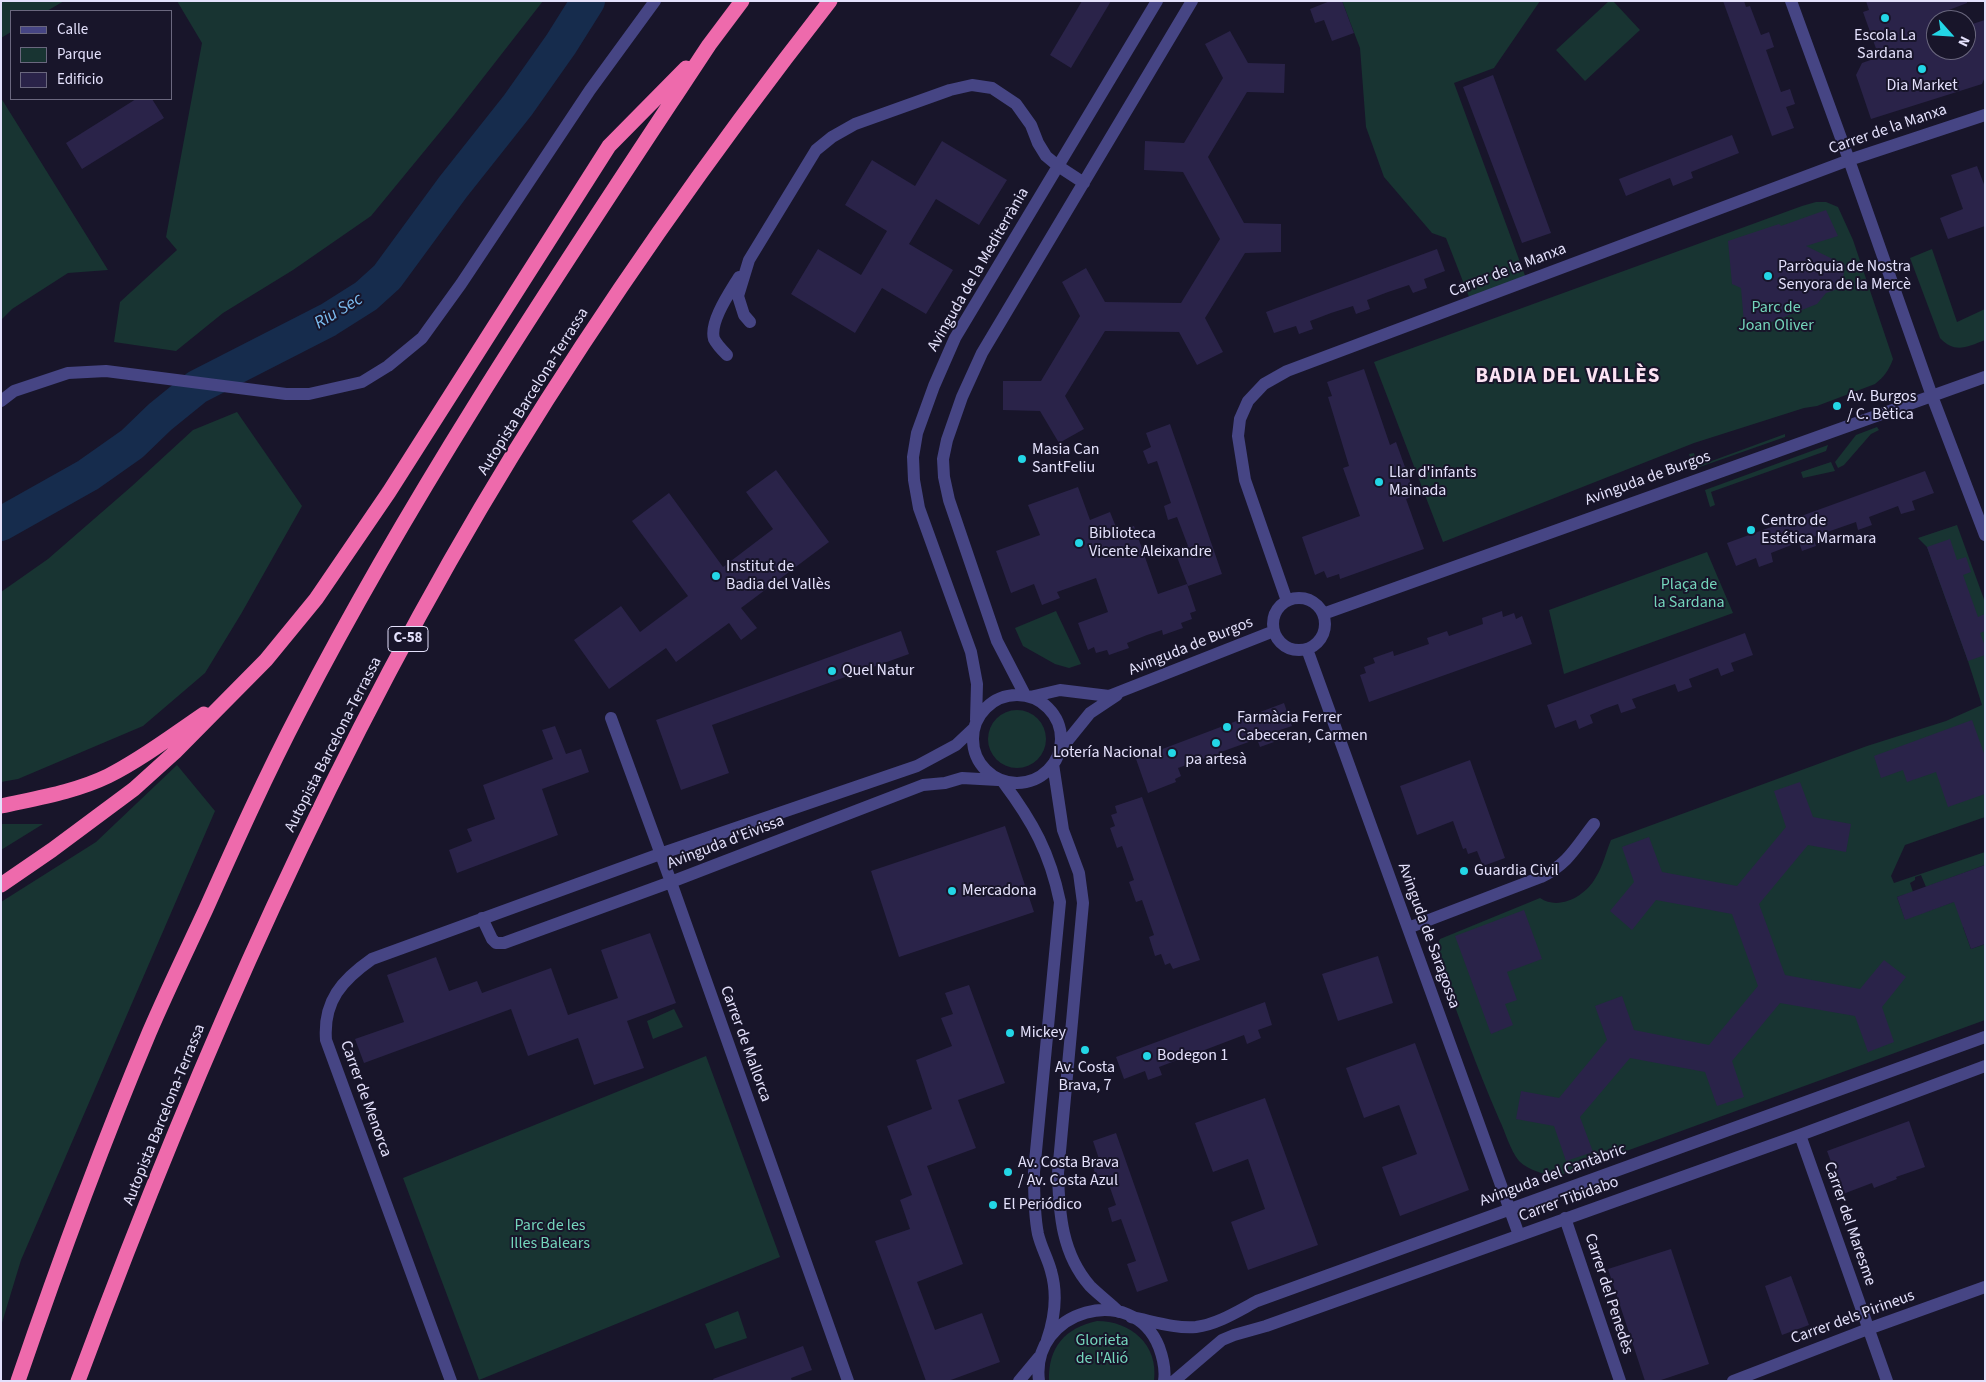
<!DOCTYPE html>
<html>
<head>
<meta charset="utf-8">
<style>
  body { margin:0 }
  #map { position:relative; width:1986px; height:1382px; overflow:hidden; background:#18152a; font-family:"Source Sans 3",sans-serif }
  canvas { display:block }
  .frame { position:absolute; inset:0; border:2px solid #e4e1fc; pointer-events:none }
  .legend { position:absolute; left:10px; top:10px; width:162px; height:90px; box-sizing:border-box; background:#18152a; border:1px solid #6a677e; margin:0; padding:6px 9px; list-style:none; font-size:15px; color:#e4e1fc }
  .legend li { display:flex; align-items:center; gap:10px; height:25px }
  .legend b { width:25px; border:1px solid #6a677e }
  .north { position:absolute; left:1926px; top:10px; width:50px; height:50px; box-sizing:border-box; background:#18152a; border:1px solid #6a677e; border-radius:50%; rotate:116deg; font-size:14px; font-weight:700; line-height:20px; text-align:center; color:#e4e1fc }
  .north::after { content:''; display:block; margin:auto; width:18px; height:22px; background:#23d6e6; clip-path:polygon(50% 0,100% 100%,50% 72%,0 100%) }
</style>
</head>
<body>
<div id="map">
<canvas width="1986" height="1382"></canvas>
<div class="frame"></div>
<ul class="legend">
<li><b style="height:6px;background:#464584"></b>Calle</li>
<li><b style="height:14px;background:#183432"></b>Parque</li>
<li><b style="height:14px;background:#2a2349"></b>Edificio</li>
</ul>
<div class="north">N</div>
</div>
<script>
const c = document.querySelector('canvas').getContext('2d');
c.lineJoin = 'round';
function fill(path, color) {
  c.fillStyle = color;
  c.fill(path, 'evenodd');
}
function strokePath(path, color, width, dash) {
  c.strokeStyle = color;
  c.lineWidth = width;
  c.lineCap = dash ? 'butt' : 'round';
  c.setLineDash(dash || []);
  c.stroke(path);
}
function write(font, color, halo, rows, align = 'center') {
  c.font = font + ' "Source Sans 3",sans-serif';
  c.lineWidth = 4;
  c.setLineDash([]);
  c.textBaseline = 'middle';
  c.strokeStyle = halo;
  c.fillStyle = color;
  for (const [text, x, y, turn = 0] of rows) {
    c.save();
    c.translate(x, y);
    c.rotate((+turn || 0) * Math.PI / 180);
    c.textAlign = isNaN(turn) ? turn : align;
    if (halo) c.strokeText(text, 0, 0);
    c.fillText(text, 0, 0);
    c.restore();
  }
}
fill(new Path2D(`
  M 1,1 L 64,1 L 47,11 L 11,11 L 11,32 L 1,38 Z
  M 177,1 L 543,1 L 454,115 L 371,216 L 293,270 L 223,313 L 176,351 L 114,342 L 120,302 L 177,250 L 166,237 L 202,43 Z
  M 1342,1 L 1540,1 L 1494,68 L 1454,83 L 1527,281 L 1471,302 L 1446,238 L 1432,233 L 1384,177 L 1366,127 L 1360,48 Z
  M 1609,1 L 1613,1 L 1640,30 L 1585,81 L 1556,50 Z
  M 1,98 L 108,270 L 68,273 L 12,309 L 1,320 Z
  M 1816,202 L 1826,202 L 1838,207 L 1853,240 L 1893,359 C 1889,370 1884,377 1875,384 L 1817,406 L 1804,408 L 1694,443 L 1443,542 L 1374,362 L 1802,206 Z
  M 1932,249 L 1957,322 L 1985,309 L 1985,340 C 1967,347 1955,354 1940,338 L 1910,258 Z
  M 237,412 L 302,506 L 241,614 L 205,673 L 143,726 L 18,779 L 1,782 L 1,592 L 48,559 L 132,486 L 193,430 Z
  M 1877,427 L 1879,430 L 1871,434 L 1844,465 L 1838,468 L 1835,462 L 1856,435 Z
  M 1785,434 L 1785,437 L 1694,469 L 1689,454 L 1694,453 L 1698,466 Z
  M 1828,445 L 1826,451 L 1711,492 L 1715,505 L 1710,507 L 1705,490 Z
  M 1831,462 L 1835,471 L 1803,478 L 1801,472 Z
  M 1957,525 L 1985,602 L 1985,817 L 1905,845 L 1891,876 L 1894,883 L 1985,852 L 1985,865 L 1926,887 L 1921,875 L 1915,877 L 1915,880 L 1910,883 L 1913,892 L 1897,897 L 1905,919 L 1976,894 L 1963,927 L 1971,949 L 1985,944 L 1985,1020 L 1558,1176 C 1545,1175 1528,1170 1519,1161 C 1510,1150 1505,1131 1499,1119 C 1476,1066 1457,1012 1437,957 L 1437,947 L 1440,939 L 1540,898 C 1559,911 1586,896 1596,877 C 1603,866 1606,852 1611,840 L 1867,746 L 1946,721 L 1982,705 L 1968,661 L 1927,547 L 1918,538 Z
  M 1707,552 L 1733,613 L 1564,674 L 1549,610 Z
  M 1056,611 L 1081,664 L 1069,668 L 1055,664 L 1023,646 L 1015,628 Z
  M988 739a29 29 0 1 1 58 0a29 29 0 1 1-58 0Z
  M 177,765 L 215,811 L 21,1260 L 1,1326 L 1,902 L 96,842 Z
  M 1,824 L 43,824 L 1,850 Z
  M 674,1009 L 683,1027 L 653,1039 L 647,1021 Z
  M 706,1056 L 780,1257 L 479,1380 L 403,1178 Z
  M 738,1311 L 747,1338 L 715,1349 L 705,1324 Z
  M 1097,1321 C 1130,1321 1159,1344 1154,1381 L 1049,1381 C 1048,1347 1065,1328 1097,1321 Z`), '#183432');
strokePath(new Path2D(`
  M 1,524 L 88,475 L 132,444 L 160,417 L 197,387 L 328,320 L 366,296 L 387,277 L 453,187 L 518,105 L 561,44 L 588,1`), '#162c4d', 34);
fill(new Path2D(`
  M 1082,1 L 1111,1 L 1071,68 L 1050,55 Z
  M 1330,1 L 1342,1 L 1354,33 L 1332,41 L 1324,20 L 1315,23 L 1310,9 Z
  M 1723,1 L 1744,1 L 1746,7 L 1750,6 L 1761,35 L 1769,32 L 1774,47 L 1766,50 L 1781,92 L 1790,89 L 1795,104 L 1786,107 L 1794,128 L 1772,136 Z
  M 1866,1 L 1967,1 L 1967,3 L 1936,15 L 1936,50 L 1966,50 L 1966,26 L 1985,20 L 1985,77 L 1982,84 L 1871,119 L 1856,75 L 1862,63 L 1879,57 L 1863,12 L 1869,10 Z
  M 1230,31 L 1248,63 L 1285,64 L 1284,93 L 1247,92 L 1208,157 L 1244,223 L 1281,224 L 1281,252 L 1245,253 L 1205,318 L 1223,352 L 1197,365 L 1179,332 L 1105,331 L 1065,396 L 1084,429 L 1059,443 L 1040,411 L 1003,410 L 1003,381 L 1041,381 L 1080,316 L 1062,282 L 1086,268 L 1105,302 L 1181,303 L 1220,239 L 1183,172 L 1144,170 L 1145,141 L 1184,143 L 1223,78 L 1205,44 Z
  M 1493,75 L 1551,233 L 1522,243 L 1463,87 Z
  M 136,99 L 152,99 L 164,118 L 82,169 L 66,143 Z
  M 1732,135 L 1739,153 L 1691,172 L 1693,178 L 1673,186 L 1670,178 L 1626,196 L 1619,179 Z
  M 942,141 L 1007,180 L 979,225 L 936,199 L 909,244 L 953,270 L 926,314 L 882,288 L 855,333 L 791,294 L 818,249 L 861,275 L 887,231 L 845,205 L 872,160 L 915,186 Z
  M 1977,166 L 1985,187 L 1985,226 L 1948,239 L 1940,218 L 1963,209 L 1951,175 Z
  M 1826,210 L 1838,236 L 1806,246 L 1845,265 L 1843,278 L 1835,290 L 1826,293 L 1817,304 L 1754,329 L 1744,323 L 1741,288 L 1732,284 L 1728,241 L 1779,224 L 1781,226 Z
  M 1437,249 L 1445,271 L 1424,279 L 1427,288 L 1413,293 L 1409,285 L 1388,292 L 1367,300 L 1370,309 L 1356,314 L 1353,306 L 1331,313 L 1310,321 L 1313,329 L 1299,334 L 1296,326 L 1274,333 L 1266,312 Z
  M 1364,369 L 1390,445 L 1396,442 L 1415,495 L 1406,499 L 1424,549 L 1340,579 L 1339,574 L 1327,578 L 1324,571 L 1315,575 L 1302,537 L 1360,516 L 1343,468 L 1349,466 L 1328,397 L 1332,396 L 1327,382 Z
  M 1170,424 L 1222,574 L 1188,586 L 1177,557 L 1181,556 L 1179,549 L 1188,546 L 1177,517 L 1168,520 L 1164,506 L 1171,503 L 1157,461 L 1148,464 L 1143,451 L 1151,447 L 1146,433 Z
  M 776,470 L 829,542 L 741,608 L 757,628 L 741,640 L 729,623 L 676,662 L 666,648 L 609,689 L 574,640 L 621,606 L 640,632 L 688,596 L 632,521 L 669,493 L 723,567 L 773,529 L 746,492 Z
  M 1925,471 L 1934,493 L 1912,501 L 1915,510 L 1901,514 L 1898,506 L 1869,517 L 1872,525 L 1858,530 L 1856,522 L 1813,537 L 1816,546 L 1802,551 L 1799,542 L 1771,553 L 1773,562 L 1759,567 L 1756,558 L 1736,566 L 1727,543 Z
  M 1078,487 L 1090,520 L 1110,512 L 1118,532 L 1134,526 L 1158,594 L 1187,584 L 1196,611 L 1190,613 L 1192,619 L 1181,623 L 1183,628 L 1163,635 L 1162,630 L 1147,635 L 1127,643 L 1129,648 L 1109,655 L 1107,650 L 1096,653 L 1094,647 L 1088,650 L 1078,623 L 1108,612 L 1096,578 L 1057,592 L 1060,598 L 1042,605 L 1034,584 L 1011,593 L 996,551 L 1040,535 L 1028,505 Z
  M 1950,539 L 1957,560 L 1966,557 L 1971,572 L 1963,575 L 1978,617 L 1985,614 L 1985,631 L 1980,633 L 1985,646 L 1985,655 L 1968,661 L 1927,547 Z
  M 1502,611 L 1503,617 L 1514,613 L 1516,619 L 1522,616 L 1532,644 L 1369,702 L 1360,675 L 1366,673 L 1364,667 L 1375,663 L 1373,658 L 1393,651 L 1394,656 L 1429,644 L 1427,638 L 1447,631 L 1449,636 L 1483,624 L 1482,618 Z
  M 901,631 L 909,654 L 712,725 L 729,773 L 681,790 L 656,720 Z
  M 1745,633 L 1753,655 L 1731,663 L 1734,671 L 1721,676 L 1718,668 L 1689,679 L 1692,687 L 1678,692 L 1675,684 L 1632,699 L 1636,708 L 1621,713 L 1618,704 L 1604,709 L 1590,715 L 1593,723 L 1579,729 L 1576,720 L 1555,728 L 1547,705 Z
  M 1284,703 L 1292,726 L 1271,733 L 1274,742 L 1260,747 L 1257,739 L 1221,752 L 1224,760 L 1210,765 L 1208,757 L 1178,768 L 1181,776 L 1175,779 L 1176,782 L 1148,793 L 1136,759 Z
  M 1972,720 L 1985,756 L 1985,794 L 1948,807 L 1936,772 L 1907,782 L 1903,770 L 1881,778 L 1874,756 Z
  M 555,726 L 566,754 L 581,749 L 589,772 L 542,789 L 558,835 L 457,873 L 449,850 L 472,841 L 467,829 L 495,819 L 483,785 L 553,759 L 542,730 Z
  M 1470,760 L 1505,858 L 1483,866 L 1477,851 L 1468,854 L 1466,848 L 1463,849 L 1453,821 L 1417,835 L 1400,786 Z
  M 1800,782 L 1813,817 L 1851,824 L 1846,852 L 1808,845 L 1759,904 L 1785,975 L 1860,989 L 1884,960 L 1906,977 L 1882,1007 L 1894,1042 L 1868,1052 L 1855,1016 L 1780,1003 L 1732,1061 L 1744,1097 L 1717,1106 L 1705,1072 L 1630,1058 L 1580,1117 L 1593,1152 L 1566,1161 L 1554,1126 L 1516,1119 L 1521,1091 L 1559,1098 L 1607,1040 L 1595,1006 L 1622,996 L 1634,1030 L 1709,1045 L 1758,986 L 1732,914 L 1656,900 L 1632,930 L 1610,911 L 1634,882 L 1622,847 L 1649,837 L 1662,872 L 1737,886 L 1786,827 L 1774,791 Z
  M 1142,797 L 1200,960 L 1173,969 L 1170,963 L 1165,965 L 1161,954 L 1155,956 L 1149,937 L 1154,935 L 1142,900 L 1136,902 L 1129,882 L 1134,880 L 1122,846 L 1117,848 L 1110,828 L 1115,826 L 1111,815 L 1117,813 L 1115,806 Z
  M 1005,826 L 1034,912 L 899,957 L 871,871 Z
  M 1985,865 L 1985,944 L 1971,949 L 1954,902 L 1905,920 L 1897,897 Z
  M 1524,910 L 1542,959 L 1507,972 L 1517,1000 L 1505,1004 L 1513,1025 L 1491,1034 L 1455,936 Z
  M 650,933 L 676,1003 L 627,1021 L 644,1068 L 594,1085 L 578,1038 L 528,1056 L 511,1009 L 364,1063 L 355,1039 L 404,1022 L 387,975 L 436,957 L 449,991 L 477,981 L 482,993 L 551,968 L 568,1015 L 618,998 L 601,950 Z
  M 1378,956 L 1393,1003 L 1338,1021 L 1322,974 Z
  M 969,985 L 1005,1083 L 958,1100 L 976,1148 L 927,1166 L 963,1264 L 917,1282 L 935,1330 L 982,1313 L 1000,1362 L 948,1381 L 926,1381 L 875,1241 L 910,1229 L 900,1200 L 912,1195 L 887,1126 L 932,1109 L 916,1060 L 952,1046 L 941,1018 L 953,1014 L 945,993 Z
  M 1265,1002 L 1272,1025 L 1258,1030 L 1261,1038 L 1247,1044 L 1244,1035 L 1202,1051 L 1205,1060 L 1191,1064 L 1188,1056 L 1159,1067 L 1162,1075 L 1148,1080 L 1145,1071 L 1124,1079 L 1116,1057 Z
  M 1415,1043 L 1469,1190 L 1400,1216 L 1382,1167 L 1417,1154 L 1399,1105 L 1364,1118 L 1346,1068 Z
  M 1265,1098 L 1318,1245 L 1248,1270 L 1231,1222 L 1265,1209 L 1248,1159 L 1213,1172 L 1195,1123 Z
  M 1909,1121 L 1925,1167 L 1896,1177 L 1897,1179 L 1874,1188 L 1872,1183 L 1843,1194 L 1827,1151 Z
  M 1116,1133 L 1168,1281 L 1137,1292 L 1127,1264 L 1136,1261 L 1121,1219 L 1112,1222 L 1108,1208 L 1116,1205 L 1106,1176 L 1097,1179 L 1092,1165 L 1100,1162 L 1093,1141 Z
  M 1671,1249 L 1709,1364 L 1658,1381 L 1645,1381 L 1608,1269 Z
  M 1791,1276 L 1809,1325 L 1782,1335 L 1765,1286 Z
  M 803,1346 L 812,1370 L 791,1378 L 792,1381 L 714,1381 L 713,1379 Z`), '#2a2349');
strokePath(new Path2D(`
  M 1791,1 L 1849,160 L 1932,396 L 1985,535
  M 750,322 L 744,315 L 738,296 L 749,260 L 816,150 L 832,137 L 855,124 L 950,90 L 972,85 L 992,88 L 1016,104 L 1031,125 L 1038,143 L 1046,156 L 1058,166 L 1084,183
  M 727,355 C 722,350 717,345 714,339 C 709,322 730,292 739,277
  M 1,401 L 14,391 L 68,373 L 106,371 L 286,394 L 309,394 L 362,382 L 388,366 L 422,338 L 461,284 L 590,90 L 655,1
  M1273 624a26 26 0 1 1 52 0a26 26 0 1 1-52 0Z
  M 1287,601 L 1245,480 L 1238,436 L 1240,419 L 1248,401 L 1264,384 L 1287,371 L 1849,160 L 1985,115
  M 1323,614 L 1985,377
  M 1307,649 L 1519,1235
  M973 739a44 44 0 1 1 88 0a44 44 0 1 1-88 0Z
  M 1025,695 L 997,641 L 949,500 L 944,477 L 943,459 L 947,440 L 962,397 L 982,353 L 1192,1
  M 1030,697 L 1060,690 L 1109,696 L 1274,631
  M 611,718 L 671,882 L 848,1381
  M 976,720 L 977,684 L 971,652 L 919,508 L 914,480 L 913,457 L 917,433 L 934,386 L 955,338 L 1157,1
  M 1060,750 L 1090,713 L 1117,695
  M 1053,764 L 1063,830 L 1079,873 L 1083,903 L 1058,1173 C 1059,1214 1062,1254 1090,1286 C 1099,1295 1110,1303 1119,1312
  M 1003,782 C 1033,822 1050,853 1060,902 L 1034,1172 C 1034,1193 1034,1214 1038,1234 C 1041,1247 1048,1259 1051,1271 C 1058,1295 1055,1317 1047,1340
  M 482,918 L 492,939 L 496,943 L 504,943 L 671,882 L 923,785 L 945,783 L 962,778 L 998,780
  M 1408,928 L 1541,877 C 1568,864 1576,847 1594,824
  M 1800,1135 L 1887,1381
  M 1565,1218 L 1620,1381
  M 1131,1317 C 1152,1321 1176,1329 1196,1327 C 1218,1324 1238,1311 1257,1301 L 1985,1037
  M 451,1381 L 326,1040 C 323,1001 342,980 372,959 L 660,854 L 917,766 L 956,745 L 974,728
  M 1019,1381 L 1039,1357
  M 1039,1381 C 1030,1310 1133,1281 1159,1347 C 1163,1358 1166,1369 1164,1381
  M 1174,1381 L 1222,1340 L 1234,1335 L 1266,1326 L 1800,1135 L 1985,1066
  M 1733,1381 L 1868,1329 L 1985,1287`), '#464584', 12);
strokePath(new Path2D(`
  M 1,806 C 37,798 75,792 108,776 C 142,759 173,735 204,714
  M 1,885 L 52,850 L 134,789 L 175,752 L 266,660 L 316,599 L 389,492 L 609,146 L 686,68
  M 18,1381 C 58,1264 101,1147 149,1033 C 167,991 187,950 206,909 C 236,842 266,775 300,710 C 420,478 566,262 709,45 L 742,1
  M 78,1381 C 197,1061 334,747 512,456 C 609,298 716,147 830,1`), '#ee6aac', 15);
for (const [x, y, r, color] of [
  [1885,18,5,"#23d6e6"],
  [1922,69,5,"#23d6e6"],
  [1768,276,5,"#23d6e6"],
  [1837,406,5,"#23d6e6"],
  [1022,459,5,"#23d6e6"],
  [1379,482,5,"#23d6e6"],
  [1751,530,5,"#23d6e6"],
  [1079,543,5,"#23d6e6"],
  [716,576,5,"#23d6e6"],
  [832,671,5,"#23d6e6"],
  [1227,727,5,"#23d6e6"],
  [1216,743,5,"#23d6e6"],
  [1172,753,5,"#23d6e6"],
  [1464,871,5,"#23d6e6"],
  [952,891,5,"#23d6e6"],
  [1010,1033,5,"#23d6e6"],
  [1085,1050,5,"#23d6e6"],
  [1147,1056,5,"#23d6e6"],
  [1008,1172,5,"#23d6e6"],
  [993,1205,5,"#23d6e6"]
]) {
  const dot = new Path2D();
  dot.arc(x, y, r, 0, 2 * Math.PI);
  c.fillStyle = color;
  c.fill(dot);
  strokePath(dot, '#18152a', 2);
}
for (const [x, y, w] of [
  [408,639,40]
]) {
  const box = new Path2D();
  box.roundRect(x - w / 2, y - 12.5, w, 25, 4);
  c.fillStyle = '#18152a';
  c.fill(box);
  strokePath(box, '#e4e1fc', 1);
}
write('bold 15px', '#e4e1fc', null, [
  ["C-58",408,639]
]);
write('16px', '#e4e1fc', '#18152a', [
  ["Escola La",1885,36,"center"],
  ["Sardana",1885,54,"center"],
  ["Dia Market",1922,86,"center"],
  ["Parròquia de Nostra",1778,267],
  ["Senyora de la Mercè",1778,285],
  ["Av. Burgos",1847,397],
  ["/ C. Bètica",1847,415],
  ["Masia Can",1032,450],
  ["SantFeliu",1032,468],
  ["Llar d'infants",1389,473],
  ["Mainada",1389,491],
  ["Centro de",1761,521],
  ["Estética Marmara",1761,539],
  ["Biblioteca",1089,534],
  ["Vicente Aleixandre",1089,552],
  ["Institut de",726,567],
  ["Badia del Vallès",726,585],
  ["Quel Natur",842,671],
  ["Farmàcia Ferrer",1237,718],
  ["Cabeceran, Carmen",1237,736],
  ["Lotería Nacional",1162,753,"right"],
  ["pa artesà",1216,760,"center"],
  ["Guardia Civil",1474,871],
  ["Mercadona",962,891],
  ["Mickey",1020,1033],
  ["Bodegon 1",1157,1056],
  ["Av. Costa",1085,1068,"center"],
  ["Brava, 7",1085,1086,"center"],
  ["Av. Costa Brava",1018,1163],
  ["/ Av. Costa Azul",1018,1181],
  ["El Periódico",1003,1205]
], 'left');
write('16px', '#e4e1fc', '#18152a', [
  ["Carrer de la Manxa",1888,130,-19],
  ["Avinguda de la Mediterrània",979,270,-60],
  ["Carrer de la Manxa",1508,271,-21],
  ["Autopista Barcelona-Terrassa",534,392,-58],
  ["Avinguda de Burgos",1648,479,-20],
  ["Avinguda de Burgos",1191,647,-22],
  ["Autopista Barcelona-Terrassa",334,745,-63],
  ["Avinguda d'Eivissa",726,843,-21],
  ["Avinguda de Saragossa",1428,936,70],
  ["Carrer de Mallorca",745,1044,70],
  ["Carrer de Menorca",365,1099,70],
  ["Autopista Barcelona-Terrassa",165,1115,-68],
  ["Avinguda del Cantàbric",1553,1176,-20],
  ["Carrer Tibidabo",1569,1200,-20],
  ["Carrer del Maresme",1849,1224,71],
  ["Carrer del Penedès",1608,1294,72],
  ["Carrer dels Pirineus",1853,1318,-20]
]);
write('16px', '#74d5bb', '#18152a', [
  ["Parc de",1776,308],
  ["Joan Oliver",1776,326],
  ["Plaça de",1689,585],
  ["la Sardana",1689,603],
  ["Parc de les",550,1226],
  ["Illes Balears",550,1244],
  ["Glorieta",1102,1341],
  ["de l'Alió",1102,1359]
]);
write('italic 18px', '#7bbcf0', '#18152a', [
  ["Riu Sec",339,312,-31]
]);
c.letterSpacing = '1px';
write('bold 21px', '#fce3f3', '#18152a', [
  ["BADIA DEL VALLÈS",1568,377]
]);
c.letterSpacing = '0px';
</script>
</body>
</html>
